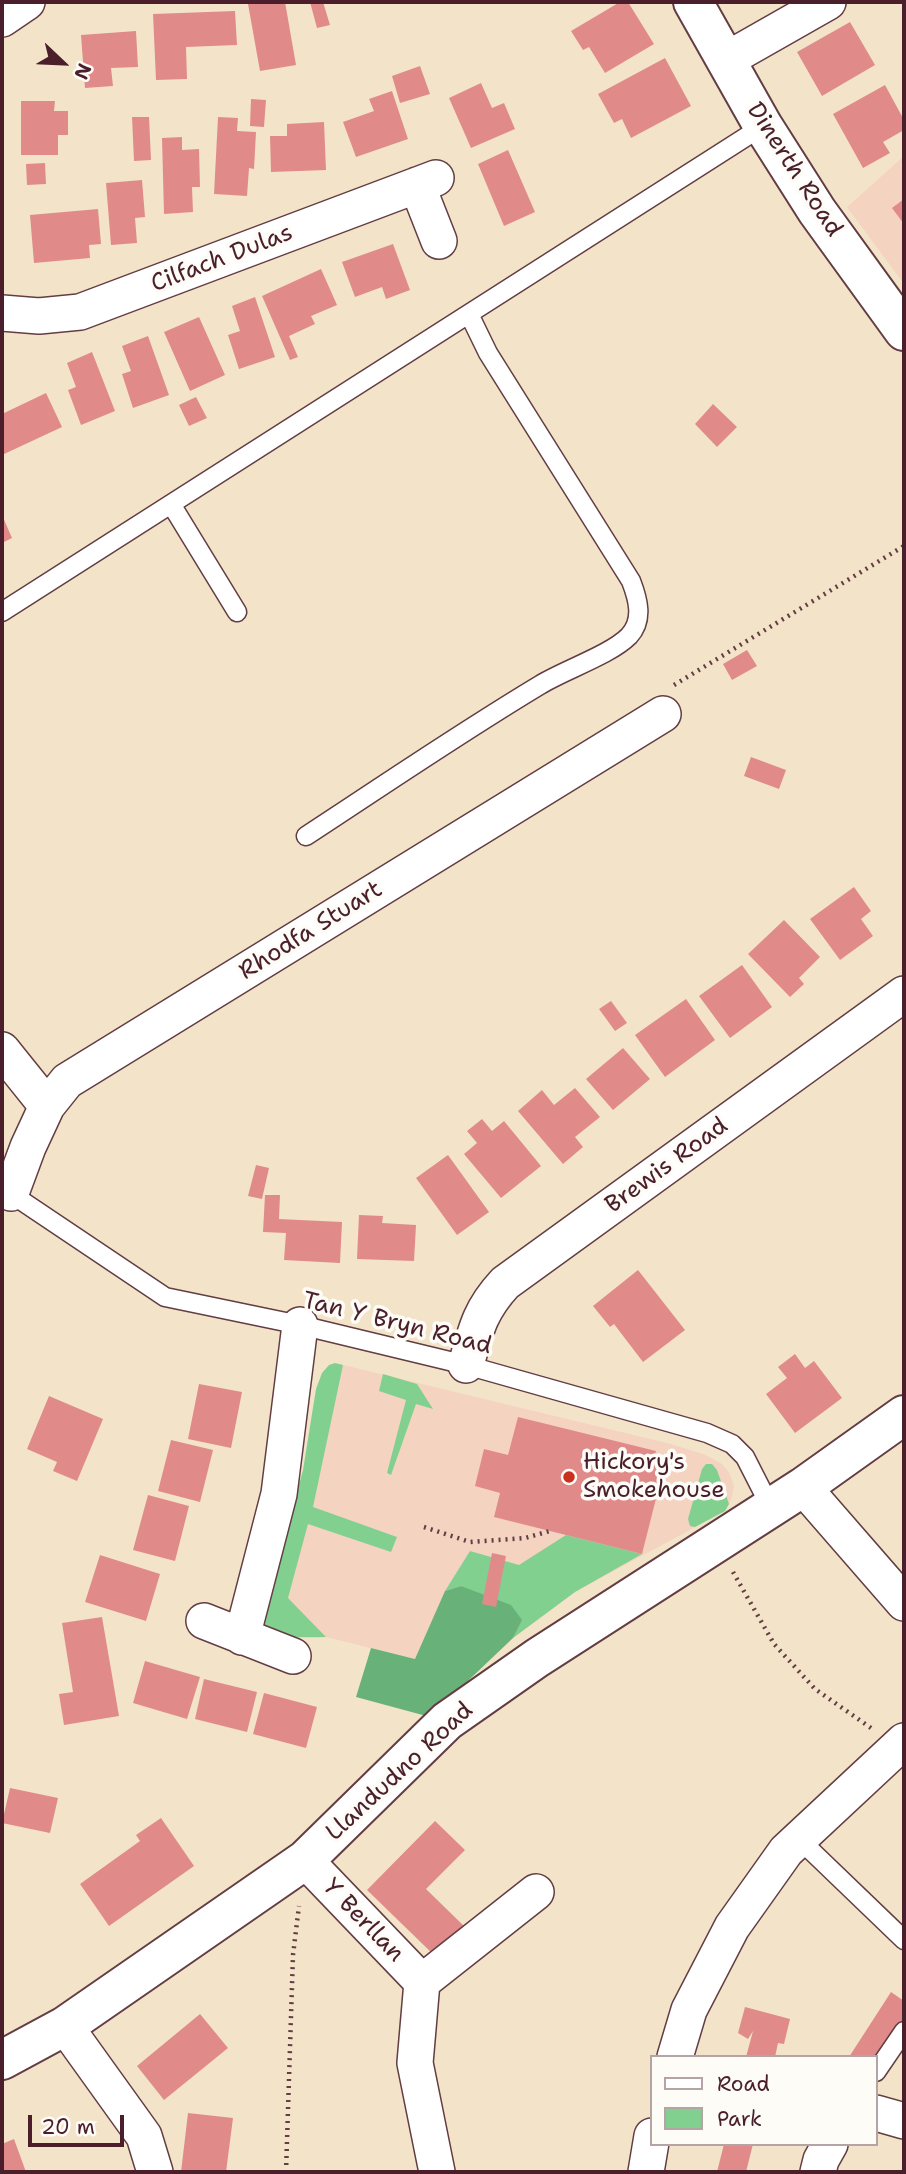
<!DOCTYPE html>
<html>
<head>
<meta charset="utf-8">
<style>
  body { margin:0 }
  #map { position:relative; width:906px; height:2174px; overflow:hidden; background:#f3e4c9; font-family:"Shantell Sans",sans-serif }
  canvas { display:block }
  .frame { position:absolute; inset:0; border:4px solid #4a1f2b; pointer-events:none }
  .legend { position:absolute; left:650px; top:2055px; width:228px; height:91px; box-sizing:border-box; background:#fdfcf7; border:2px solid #b5a4a5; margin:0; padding:9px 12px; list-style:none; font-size:21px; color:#4a1f2b }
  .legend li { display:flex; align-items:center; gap:14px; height:35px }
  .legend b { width:35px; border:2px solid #b5a4a5 }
  .north { position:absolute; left:28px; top:28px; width:70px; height:70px; -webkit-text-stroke:5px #fdfcf7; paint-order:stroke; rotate:113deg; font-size:19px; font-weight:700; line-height:28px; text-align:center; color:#4a1f2b }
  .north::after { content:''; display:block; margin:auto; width:24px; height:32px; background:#4a1f2b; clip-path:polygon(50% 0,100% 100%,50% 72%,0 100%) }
  .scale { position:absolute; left:28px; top:2115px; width:96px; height:32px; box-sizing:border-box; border:4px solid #4a1f2b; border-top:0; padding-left:9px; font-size:21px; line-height:24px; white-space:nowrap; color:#4a1f2b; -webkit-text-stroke:5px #fdfcf7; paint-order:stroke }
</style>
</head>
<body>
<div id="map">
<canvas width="906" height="2174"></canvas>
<div class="frame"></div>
<ul class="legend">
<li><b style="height:9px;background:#fff"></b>Road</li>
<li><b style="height:19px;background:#81d090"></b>Park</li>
</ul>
<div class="north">N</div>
<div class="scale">20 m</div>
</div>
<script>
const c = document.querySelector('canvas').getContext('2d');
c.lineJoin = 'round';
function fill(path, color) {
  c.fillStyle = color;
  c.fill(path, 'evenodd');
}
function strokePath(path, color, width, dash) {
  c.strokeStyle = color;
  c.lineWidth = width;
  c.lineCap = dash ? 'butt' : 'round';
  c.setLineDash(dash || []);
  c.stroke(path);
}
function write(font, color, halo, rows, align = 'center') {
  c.font = font + ' "Shantell Sans",sans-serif';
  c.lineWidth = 7;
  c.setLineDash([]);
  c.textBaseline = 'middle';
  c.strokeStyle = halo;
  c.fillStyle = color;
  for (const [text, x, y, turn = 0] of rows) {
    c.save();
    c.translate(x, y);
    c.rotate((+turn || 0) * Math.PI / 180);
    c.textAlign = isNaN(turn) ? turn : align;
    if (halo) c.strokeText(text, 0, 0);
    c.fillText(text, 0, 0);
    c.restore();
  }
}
fill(new Path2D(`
  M 904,156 L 904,284 L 847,207 Z
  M 335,1363 L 671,1444 L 706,1455 L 722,1464 L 729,1472 L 734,1486 L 731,1500 L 725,1511 L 575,1592 L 513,1638 L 415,1659 L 326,1637 L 279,1589 Z`), '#f4d3c1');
fill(new Path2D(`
  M 335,1363 L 343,1365 L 313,1507 L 397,1537 L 391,1552 L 308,1524 L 288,1598 L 326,1637 C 303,1637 277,1641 261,1622 L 303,1470 L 316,1389 L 322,1373 L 329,1365 Z
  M 383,1374 L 417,1384 L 433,1409 L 416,1404 L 391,1475 L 387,1473 L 406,1400 L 379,1391 Z
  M 706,1464 L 712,1464 L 717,1470 L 729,1504 L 725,1511 L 695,1527 L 690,1526 L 688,1519 L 702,1469 Z
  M 566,1535 L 642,1554 L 575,1592 L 513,1638 L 521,1620 L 461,1586 L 445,1591 L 470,1551 L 519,1565 Z`), '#81d090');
fill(new Path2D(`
  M 461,1586 L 511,1605 L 522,1620 L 513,1638 L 430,1717 L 356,1697 L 371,1648 L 415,1659 L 445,1591 Z`), '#68b27a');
fill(new Path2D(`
  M 259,2 L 285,2 L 296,65 L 260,71 L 248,4 Z
  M 310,2 L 323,2 L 330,25 L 317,28 Z
  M 620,2 L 628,2 L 654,44 L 605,73 L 589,47 L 583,50 L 571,31 Z
  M 235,11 L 237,45 L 186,47 L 187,79 L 156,80 L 153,14 Z
  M 850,22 L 875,65 L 822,96 L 797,52 Z
  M 136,31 L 138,67 L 111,68 L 113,86 L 85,88 L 81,35 Z
  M 665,58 L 691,106 L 631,138 L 622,119 L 614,123 L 598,94 Z
  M 420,66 L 430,94 L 400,103 L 392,76 Z
  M 481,83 L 492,108 L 504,103 L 515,129 L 471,148 L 449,98 Z
  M 885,85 L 904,120 L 904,130 L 883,142 L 890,153 L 863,168 L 833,114 Z
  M 392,91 L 408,139 L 356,157 L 343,122 L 374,111 L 369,99 Z
  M 251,99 L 266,100 L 264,127 L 250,126 Z
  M 21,101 L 55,101 L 54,111 L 68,111 L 68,135 L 58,135 L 58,155 L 21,155 Z
  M 132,117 L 149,117 L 151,160 L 134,161 Z
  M 218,117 L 238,118 L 237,131 L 256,132 L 254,169 L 249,168 L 247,196 L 214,194 Z
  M 324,122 L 326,170 L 271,172 L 270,136 L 287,136 L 287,124 Z
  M 182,137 L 182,150 L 199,149 L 200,187 L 192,187 L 193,212 L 164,214 L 162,138 Z
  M 508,150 L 535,212 L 504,226 L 478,164 Z
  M 45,163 L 46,184 L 27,185 L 26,164 Z
  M 142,180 L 145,217 L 135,218 L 137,243 L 111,245 L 106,183 Z
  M 904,199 L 904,224 L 892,208 Z
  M 98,209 L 101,244 L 89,245 L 90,258 L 34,263 L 30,215 Z
  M 393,244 L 410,290 L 386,299 L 382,287 L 355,297 L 342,262 Z
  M 321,269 L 337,305 L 311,316 L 315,324 L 289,336 L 298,357 L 290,360 L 262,296 Z
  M 255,297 L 275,357 L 239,369 L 228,335 L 240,331 L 232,306 Z
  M 199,317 L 225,375 L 190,391 L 164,332 Z
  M 148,336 L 169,395 L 133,408 L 122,374 L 131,371 L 122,346 Z
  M 92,352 L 115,411 L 81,425 L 68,390 L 76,387 L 67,363 Z
  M 46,393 L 62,427 L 2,455 L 2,414 Z
  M 196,397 L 207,418 L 189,426 L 179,405 Z
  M 713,404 L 737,427 L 717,447 L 695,424 Z
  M 2,515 L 12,538 L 2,543 Z
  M 747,650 L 757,666 L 732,680 L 723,664 Z
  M 751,757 L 786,770 L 779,789 L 744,776 Z
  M 854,887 L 871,911 L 861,919 L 873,936 L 840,960 L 810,919 Z
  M 784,920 L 820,957 L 799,978 L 804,984 L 790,997 L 748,954 Z
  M 742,965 L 772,1007 L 730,1038 L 699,996 Z
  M 686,999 L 715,1040 L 665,1077 L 635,1035 Z
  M 611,1001 L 627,1023 L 615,1031 L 599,1009 Z
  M 623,1048 L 650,1079 L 613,1110 L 586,1079 Z
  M 575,1088 L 600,1117 L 575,1137 L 583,1147 L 563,1164 L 518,1111 L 542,1090 L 554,1105 Z
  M 482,1119 L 492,1131 L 504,1121 L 541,1166 L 501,1198 L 464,1154 L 477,1143 L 467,1131 Z
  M 448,1155 L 489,1212 L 457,1235 L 416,1178 Z
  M 256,1165 L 269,1168 L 262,1199 L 248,1196 Z
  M 265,1195 L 280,1195 L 279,1219 L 342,1222 L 340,1263 L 284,1260 L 286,1233 L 263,1232 Z
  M 359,1215 L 383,1216 L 382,1223 L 416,1225 L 414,1261 L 357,1259 Z
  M 638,1270 L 685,1330 L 643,1362 L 614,1324 L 610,1327 L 593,1306 Z
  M 795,1354 L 805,1368 L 814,1361 L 842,1398 L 795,1433 L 766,1394 L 787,1378 L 778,1367 Z
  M 199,1384 L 242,1392 L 231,1448 L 188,1439 Z
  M 49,1396 L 103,1419 L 77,1481 L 53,1471 L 57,1462 L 27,1449 Z
  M 518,1417 L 656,1451 L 653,1464 L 664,1467 L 642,1554 L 494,1517 L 500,1493 L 475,1486 L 484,1449 L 508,1455 Z
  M 171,1440 L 213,1450 L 200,1502 L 158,1491 Z
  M 148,1495 L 189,1506 L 175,1561 L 133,1550 Z
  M 492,1553 L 506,1556 L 496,1607 L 482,1604 Z
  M 100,1555 L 160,1574 L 146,1621 L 85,1602 Z
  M 102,1617 L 119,1716 L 64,1725 L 59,1694 L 73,1692 L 62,1623 Z
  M 145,1661 L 200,1677 L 187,1719 L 133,1703 Z
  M 204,1679 L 257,1692 L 247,1732 L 195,1719 Z
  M 264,1693 L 317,1707 L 306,1748 L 253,1734 Z
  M 10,1788 L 58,1798 L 50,1833 L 2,1823 Z
  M 161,1818 L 194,1866 L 109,1926 L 80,1884 L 140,1841 L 136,1835 Z
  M 435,1821 L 465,1850 L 426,1889 L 466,1928 L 437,1958 L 367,1890 Z
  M 891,1992 L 904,2001 L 904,2021 L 876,2063 L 876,2057 L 849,2057 Z
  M 745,2007 L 790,2019 L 784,2044 L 778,2043 L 775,2057 L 746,2057 L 753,2031 L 748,2039 L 738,2033 Z
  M 200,2014 L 228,2048 L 164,2100 L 137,2066 Z
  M 188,2113 L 233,2118 L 226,2172 L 181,2172 Z
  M 14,2139 L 26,2172 L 2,2172 L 2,2144 Z
  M 724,2144 L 753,2144 L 746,2172 L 717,2172 Z`), '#e08b8a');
const service = new Path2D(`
  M 171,504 L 237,612
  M 2,612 L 763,126
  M 306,836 C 384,785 460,733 540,685 C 564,670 610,655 629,636 C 644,620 638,599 631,581 L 488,353 L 469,314
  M 7,1191 L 165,1297 L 300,1325 L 466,1365 L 707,1433 L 732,1444 L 745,1457 L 770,1506
  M 799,1839 L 904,1940
  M 876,2072 L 904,2031`);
const minor = new Path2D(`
  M 2,19 L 27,2
  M 726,60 L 828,2
  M 417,185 L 439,241
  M 2,313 L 39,316 L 80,312 L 436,178
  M 2,1050 L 47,1106
  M 11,1193 L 28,1147 L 47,1106 L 67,1081 L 663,714
  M 466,1365 C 476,1329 480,1310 505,1283 L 904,994
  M 803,1487 L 904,1603
  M 204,1621 L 293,1656
  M 242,1637 L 279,1494 L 300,1325
  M 305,1860 L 422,1982 L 415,2063 L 437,2172
  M 422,1982 L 536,1892
  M 65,2026 L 144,2136 L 155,2172
  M 675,2057 L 689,2010 L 732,1927 L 786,1851 L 904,1741
  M 876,2113 L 904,2121
  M 646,2172 L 652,2136
  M 818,2172 L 821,2160 L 830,2144`);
const tertiary = new Path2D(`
  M 693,2 L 763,126 L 817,211 L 904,331`);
const secondary = new Path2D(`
  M 2,2060 L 65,2026 L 305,1860 L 447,1721 L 537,1658 L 803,1487 L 904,1415`);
strokePath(service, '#633d43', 21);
strokePath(minor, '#633d43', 38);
strokePath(tertiary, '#633d43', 42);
strokePath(secondary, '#633d43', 42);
strokePath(new Path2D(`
  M 674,685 L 904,546
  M 424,1527 L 470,1542 L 525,1538 L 550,1531
  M 733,1572 L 774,1644 L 815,1689 L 871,1728
  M 286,2172 L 293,1955 L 299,1906`), '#633d43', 4.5, [2, 5]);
strokePath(service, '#fff', 18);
strokePath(minor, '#fff', 35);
strokePath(tertiary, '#fff', 38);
strokePath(secondary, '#fff', 38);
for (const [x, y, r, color] of [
  [569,1477,7,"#c8321e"]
]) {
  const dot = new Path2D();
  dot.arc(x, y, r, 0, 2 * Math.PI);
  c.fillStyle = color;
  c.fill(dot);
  strokePath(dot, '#fdfcf7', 2.5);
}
write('24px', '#4a1f2b', '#fdfcf7', [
  ["Dinerth Road",794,170,57],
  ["Cilfach Dulas",222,259,-21],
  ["Rhodfa Stuart",311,931,-32],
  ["Brewis Road",667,1166,-36],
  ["Tan Y Bryn Road",397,1324,14],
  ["Llandudno Road",400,1772,-43],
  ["Y Berllan",363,1921,46]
]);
write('24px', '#4a1f2b', '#fdfcf7', [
  ["Hickory's",583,1463],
  ["Smokehouse",583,1491]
], 'left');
</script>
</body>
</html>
